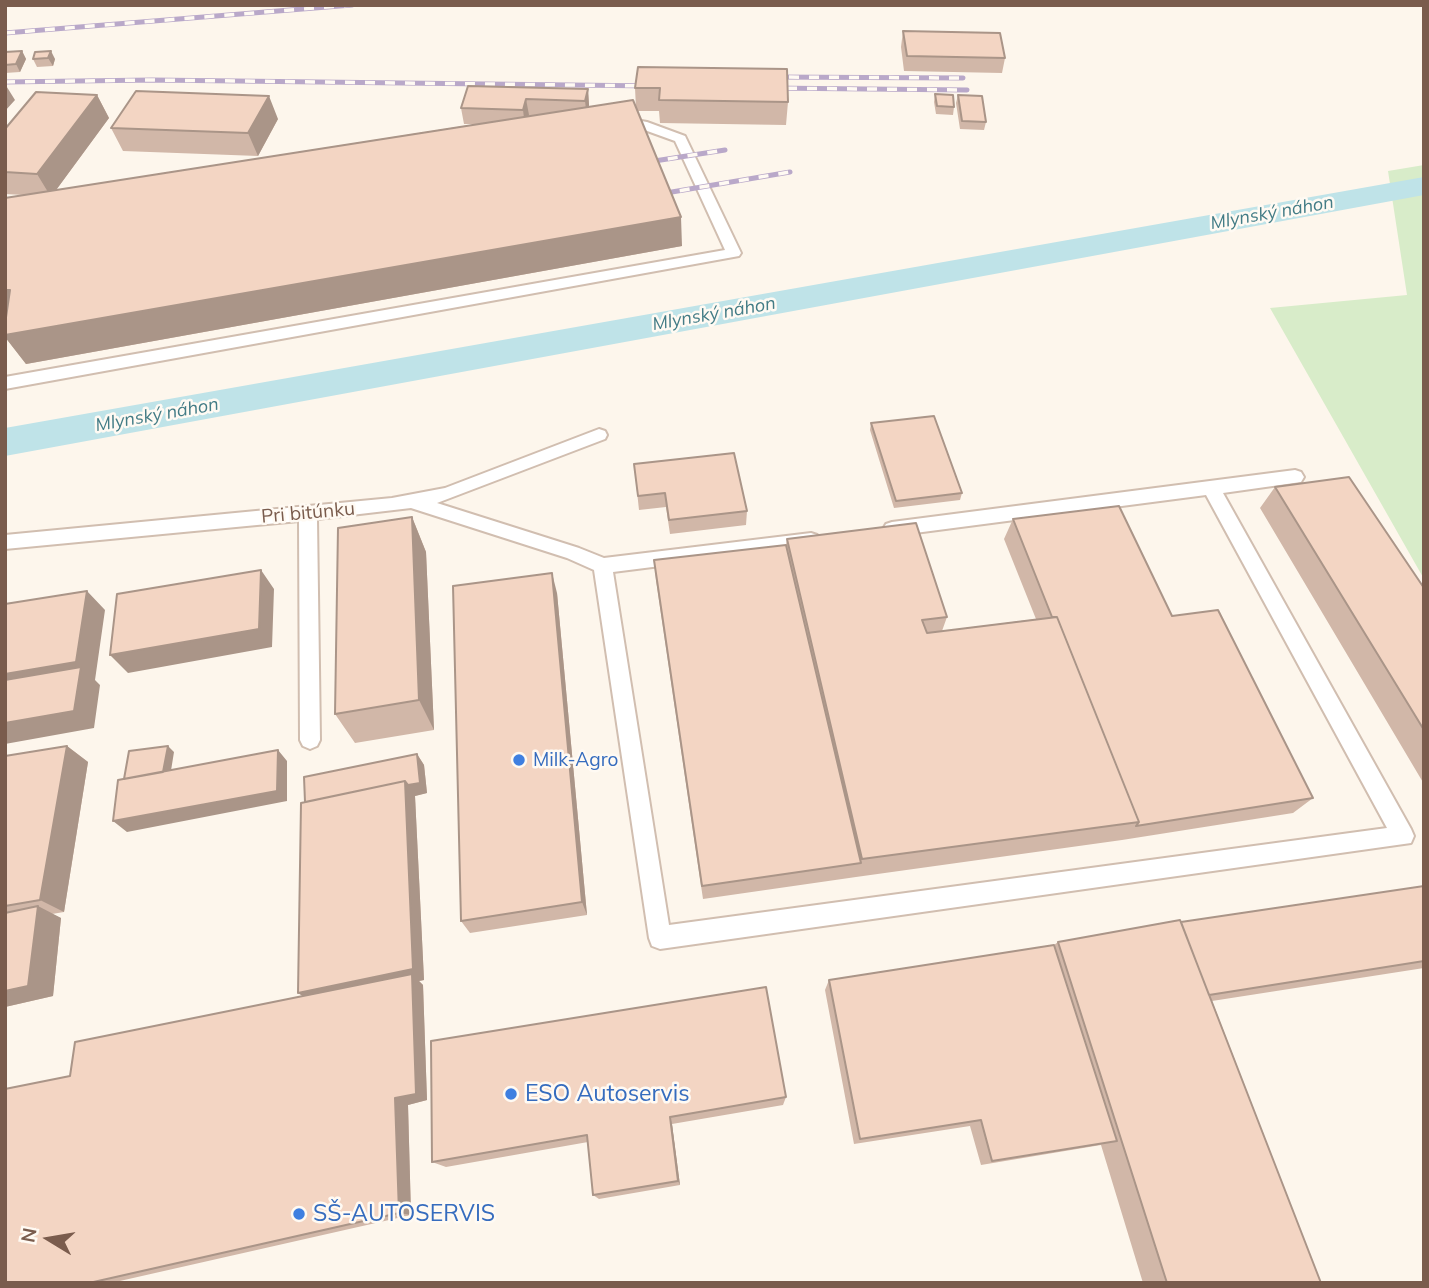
<!DOCTYPE html>
<html>
<head>
<meta charset="utf-8">
<style>
  body { margin:0 }
  #map { position:relative; width:1429px; height:1288px; overflow:hidden; background:#fdf6ec; font-family:Mulish,sans-serif }
  canvas { display:block }
  .frame { position:absolute; inset:0; border:7px solid #7a5c4d; pointer-events:none }
  .north { position:absolute; left:14px; top:1204px; width:70px; height:70px; -webkit-text-stroke:5px #fffaf3; paint-order:stroke; rotate:281deg; font-size:19px; font-weight:700; line-height:28px; text-align:center; color:#7a5c4d }
  .north::after { content:''; display:block; margin:auto; width:24px; height:32px; background:#7a5c4d; clip-path:polygon(50% 0,100% 100%,50% 72%,0 100%) }
</style>
</head>
<body>
<div id="map">
<canvas width="1429" height="1288"></canvas>
<div class="frame"></div>
<div class="north">N</div>
</div>
<script>
const c = document.querySelector('canvas').getContext('2d');
c.lineJoin = 'round';
function fill(path, color) {
  c.fillStyle = color;
  c.fill(path, 'evenodd');
}
function strokePath(path, color, width, dash) {
  c.strokeStyle = color;
  c.lineWidth = width;
  c.lineCap = dash ? 'butt' : 'round';
  c.setLineDash(dash || []);
  c.stroke(path);
}
function write(font, color, halo, rows, align = 'center') {
  c.font = font + ' Mulish,sans-serif';
  c.lineWidth = 5;
  c.setLineDash([]);
  c.textBaseline = 'middle';
  c.strokeStyle = halo;
  c.fillStyle = color;
  for (const [text, x, y, turn = 0] of rows) {
    c.save();
    c.translate(x, y);
    c.rotate((+turn || 0) * Math.PI / 180);
    c.textAlign = isNaN(turn) ? turn : align;
    if (halo) c.strokeText(text, 0, 0);
    c.fillText(text, 0, 0);
    c.restore();
  }
}
fill(new Path2D(`
  M 1424,165 L 1424,579 L 1270,308 L 1407,295 L 1388,171 Z`), '#d8ecc9');
fill(new Path2D(`
  M 1424,177 L 1424,195 L 5,456 L 5,428 Z`), '#bfe3e8');
const service = new Path2D(`
  M 619,117 L 647,122 L 685,136 L 741,253 L 739,256 L 5,389 L 5,377 L 725,250 L 675,141 L 639,128 L 614,124 L 613,121 Z
  M 599,429 L 605,431 L 607,435 L 605,439 L 437,503 L 579,548 L 604,558 L 811,533 L 817,535 L 820,540 L 817,545 L 811,547 L 613,572 L 669,925 L 1387,828 L 1206,495 L 892,536 L 886,534 L 883,529 L 886,524 L 892,522 L 1295,470 L 1301,472 L 1304,477 L 1301,482 L 1223,493 L 1411,829 L 1414,836 L 1411,843 L 660,949 L 652,946 L 649,938 L 594,570 L 567,558 L 411,508 L 317,519 L 320,740 L 317,746 L 310,749 L 303,746 L 300,740 L 299,521 L 5,549 L 5,535 L 392,498 L 445,488 Z`);
strokePath(service, '#d1beb0', 4);
fill(service, '#fff');
const rail = new Path2D(`
  M 5,33 L 352,5
  M 769,77 L 963,78
  M 5,82 L 152,80 L 655,86
  M 767,88 L 967,90
  M 648,162 L 725,150
  M 660,194 L 790,172`);
strokePath(rail, '#b9a8c9', 5);
strokePath(rail, '#fffaf3', 3.5, [10]);
fill(new Path2D(`
  M 903,31 L 1005,58 L 1002,73 L 904,71 L 901,47 Z
  M 22,51 L 26,59 L 20,72 L 5,73 L 5,52 Z
  M 35,52 L 55,59 L 53,66 L 37,67 L 33,59 Z
  M 638,67 L 788,102 L 786,125 L 660,123 L 659,111 L 637,111 L 682,246 L 26,364 L 5,337 L 5,198 L 24,195 L 5,194 L 5,129 L 97,95 L 109,118 L 56,190 L 476,124 L 464,124 L 461,108 L 588,89 L 589,106 L 636,108 L 635,88 Z
  M 935,94 L 954,107 L 953,115 L 936,114 L 934,102 Z
  M 958,95 L 986,122 L 984,130 L 960,129 L 956,103 Z
  M 278,119 L 258,156 L 123,151 L 111,128 Z
  M 871,423 L 962,493 L 960,500 L 894,508 L 870,430 Z
  M 634,464 L 747,511 L 746,525 L 670,534 L 666,507 L 639,510 Z
  M 1275,487 L 1424,588 L 1424,784 L 1260,508 Z
  M 412,517 L 426,552 L 434,730 L 355,743 L 335,714 Z
  M 1013,519 L 1172,616 L 1313,798 L 1293,813 L 1122,840 L 856,877 L 703,899 L 656,580 L 654,560 L 786,545 L 787,539 L 947,617 L 942,631 L 1036,619 L 1004,539 Z
  M 557,593 L 587,915 L 470,933 L 461,921 Z
  M 67,746 L 88,762 L 64,912 L 52,914 L 61,918 L 53,996 L 5,1007 L 5,756 Z
  M 417,754 L 424,765 L 427,793 L 415,796 L 424,980 L 419,981 L 423,985 L 427,1100 L 408,1105 L 411,1215 L 111,1283 L 5,1283 L 70,1076 L 302,996 L 305,802 Z
  M 1424,886 L 1424,968 L 1212,1001 L 1321,1283 L 1143,1283 L 1101,1145 L 981,1165 L 970,1126 L 854,1144 L 825,990 L 829,980 L 1054,945 L 1058,942 L 1181,922 Z
  M 431,1041 L 786,1097 L 783,1105 L 672,1124 L 680,1185 L 599,1199 L 593,1195 L 588,1142 L 446,1167 L 432,1162 Z`), '#d1b7a8');
fill(new Path2D(`
  M 22,51 L 26,59 L 20,72 L 16,64 Z
  M 51,51 L 55,59 L 53,66 L 48,58 Z
  M 5,84 L 15,100 L 5,111 Z
  M 588,89 L 589,105 L 587,117 L 585,101 Z
  M 97,95 L 109,118 L 51,197 L 37,174 Z
  M 269,96 L 278,119 L 258,156 L 248,133 Z
  M 526,99 L 529,115 L 525,126 L 523,110 Z
  M 681,217 L 682,246 L 26,364 L 5,337 L 5,335 Z
  M 5,290 L 10,290 L 5,323 Z
  M 412,517 L 426,552 L 434,730 L 419,700 Z
  M 261,570 L 274,589 L 272,647 L 128,673 L 110,655 Z
  M 552,573 L 557,593 L 587,915 L 582,902 Z
  M 87,591 L 105,610 L 95,680 L 100,685 L 94,728 L 5,744 L 5,674 Z
  M 67,746 L 88,762 L 64,912 L 40,900 Z
  M 168,746 L 174,752 L 169,783 L 162,777 Z
  M 278,750 L 287,761 L 287,801 L 127,832 L 113,821 Z
  M 417,754 L 424,765 L 427,793 L 415,796 L 424,980 L 419,981 L 423,985 L 427,1100 L 408,1105 L 411,1215 L 399,1213 L 313,1003 L 298,993 L 405,781 Z
  M 38,906 L 61,918 L 53,996 L 5,1007 L 5,991 Z
  M 670,1117 L 672,1124 L 680,1185 L 678,1181 Z`), '#aa9588');
const building = new Path2D(`
  M 903,31 L 1000,33 L 1005,58 L 907,56 Z
  M 22,51 L 16,64 L 5,65 L 5,52 Z
  M 51,51 L 48,58 L 33,59 L 35,52 Z
  M 638,67 L 787,69 L 788,102 L 659,100 L 660,88 L 635,88 Z
  M 468,86 L 588,89 L 585,101 L 526,99 L 523,110 L 461,108 Z
  M 136,91 L 269,96 L 248,133 L 111,128 Z
  M 36,92 L 97,95 L 37,174 L 5,172 L 5,129 Z
  M 935,94 L 953,95 L 954,107 L 937,106 Z
  M 958,95 L 982,96 L 986,122 L 962,121 Z
  M 633,100 L 681,217 L 5,335 L 5,324 L 10,290 L 5,290 L 5,198 Z
  M 934,416 L 962,493 L 896,501 L 871,423 Z
  M 734,453 L 747,511 L 669,520 L 665,493 L 638,496 L 634,464 Z
  M 1349,477 L 1424,588 L 1424,730 L 1275,487 Z
  M 1119,506 L 1172,616 L 1218,610 L 1313,798 L 1136,826 L 1139,822 L 1057,617 L 1052,617 L 1013,519 Z
  M 412,517 L 419,700 L 335,714 L 338,528 Z
  M 916,523 L 947,617 L 922,620 L 927,633 L 1057,617 L 1139,822 L 862,859 L 787,539 Z
  M 786,545 L 861,863 L 702,886 L 654,560 Z
  M 261,570 L 259,629 L 110,655 L 117,594 Z
  M 552,573 L 582,902 L 461,921 L 453,586 Z
  M 87,591 L 76,662 L 5,674 L 5,604 Z
  M 81,667 L 74,711 L 5,723 L 5,680 Z
  M 67,746 L 40,900 L 5,906 L 5,756 Z
  M 168,746 L 163,772 L 124,779 L 129,751 Z
  M 278,750 L 277,791 L 113,821 L 118,780 Z
  M 417,754 L 420,783 L 408,785 L 405,781 L 305,802 L 304,777 Z
  M 405,781 L 413,969 L 298,993 L 301,803 Z
  M 1424,886 L 1424,961 L 1209,995 L 1181,922 Z
  M 38,906 L 28,986 L 5,991 L 5,913 Z
  M 1180,920 L 1321,1283 L 1167,1283 L 1058,942 Z
  M 1054,945 L 1117,1141 L 992,1161 L 981,1120 L 860,1139 L 829,980 Z
  M 412,974 L 416,1094 L 395,1098 L 399,1213 L 89,1283 L 5,1283 L 5,1089 L 70,1076 L 75,1042 Z
  M 766,987 L 786,1097 L 670,1117 L 678,1181 L 593,1195 L 587,1135 L 432,1162 L 431,1041 Z`);
fill(building, '#f3d5c3');
strokePath(building, '#aa9588', 2);
for (const [x, y, r, color] of [
  [519,760,7,"#3f7fe0"],
  [511,1094,7,"#3f7fe0"],
  [299,1214,7,"#3f7fe0"]
]) {
  const dot = new Path2D();
  dot.arc(x, y, r, 0, 2 * Math.PI);
  c.fillStyle = color;
  c.fill(dot);
  strokePath(dot, '#fffaf3', 2.5);
}
write('italic 18px', '#437c86', '#fffaf3', [
  ["Mlynský náhon",1272,213,-10],
  ["Mlynský náhon",714,314,-10],
  ["Mlynský náhon",157,415,-10]
]);
write('19px', '#7a5c4d', '#fffaf3', [
  ["Pri bitúnku",308,513,-5]
]);
write('19px', '#366cbe', '#fffaf3', [
  ["Milk-Agro",533,760]
], 'left');
write('23px', '#366cbe', '#fffaf3', [
  ["ESO Autoservis",525,1094],
  ["SŠ-AUTOSERVIS",313,1214]
], 'left');
</script>
</body>
</html>
